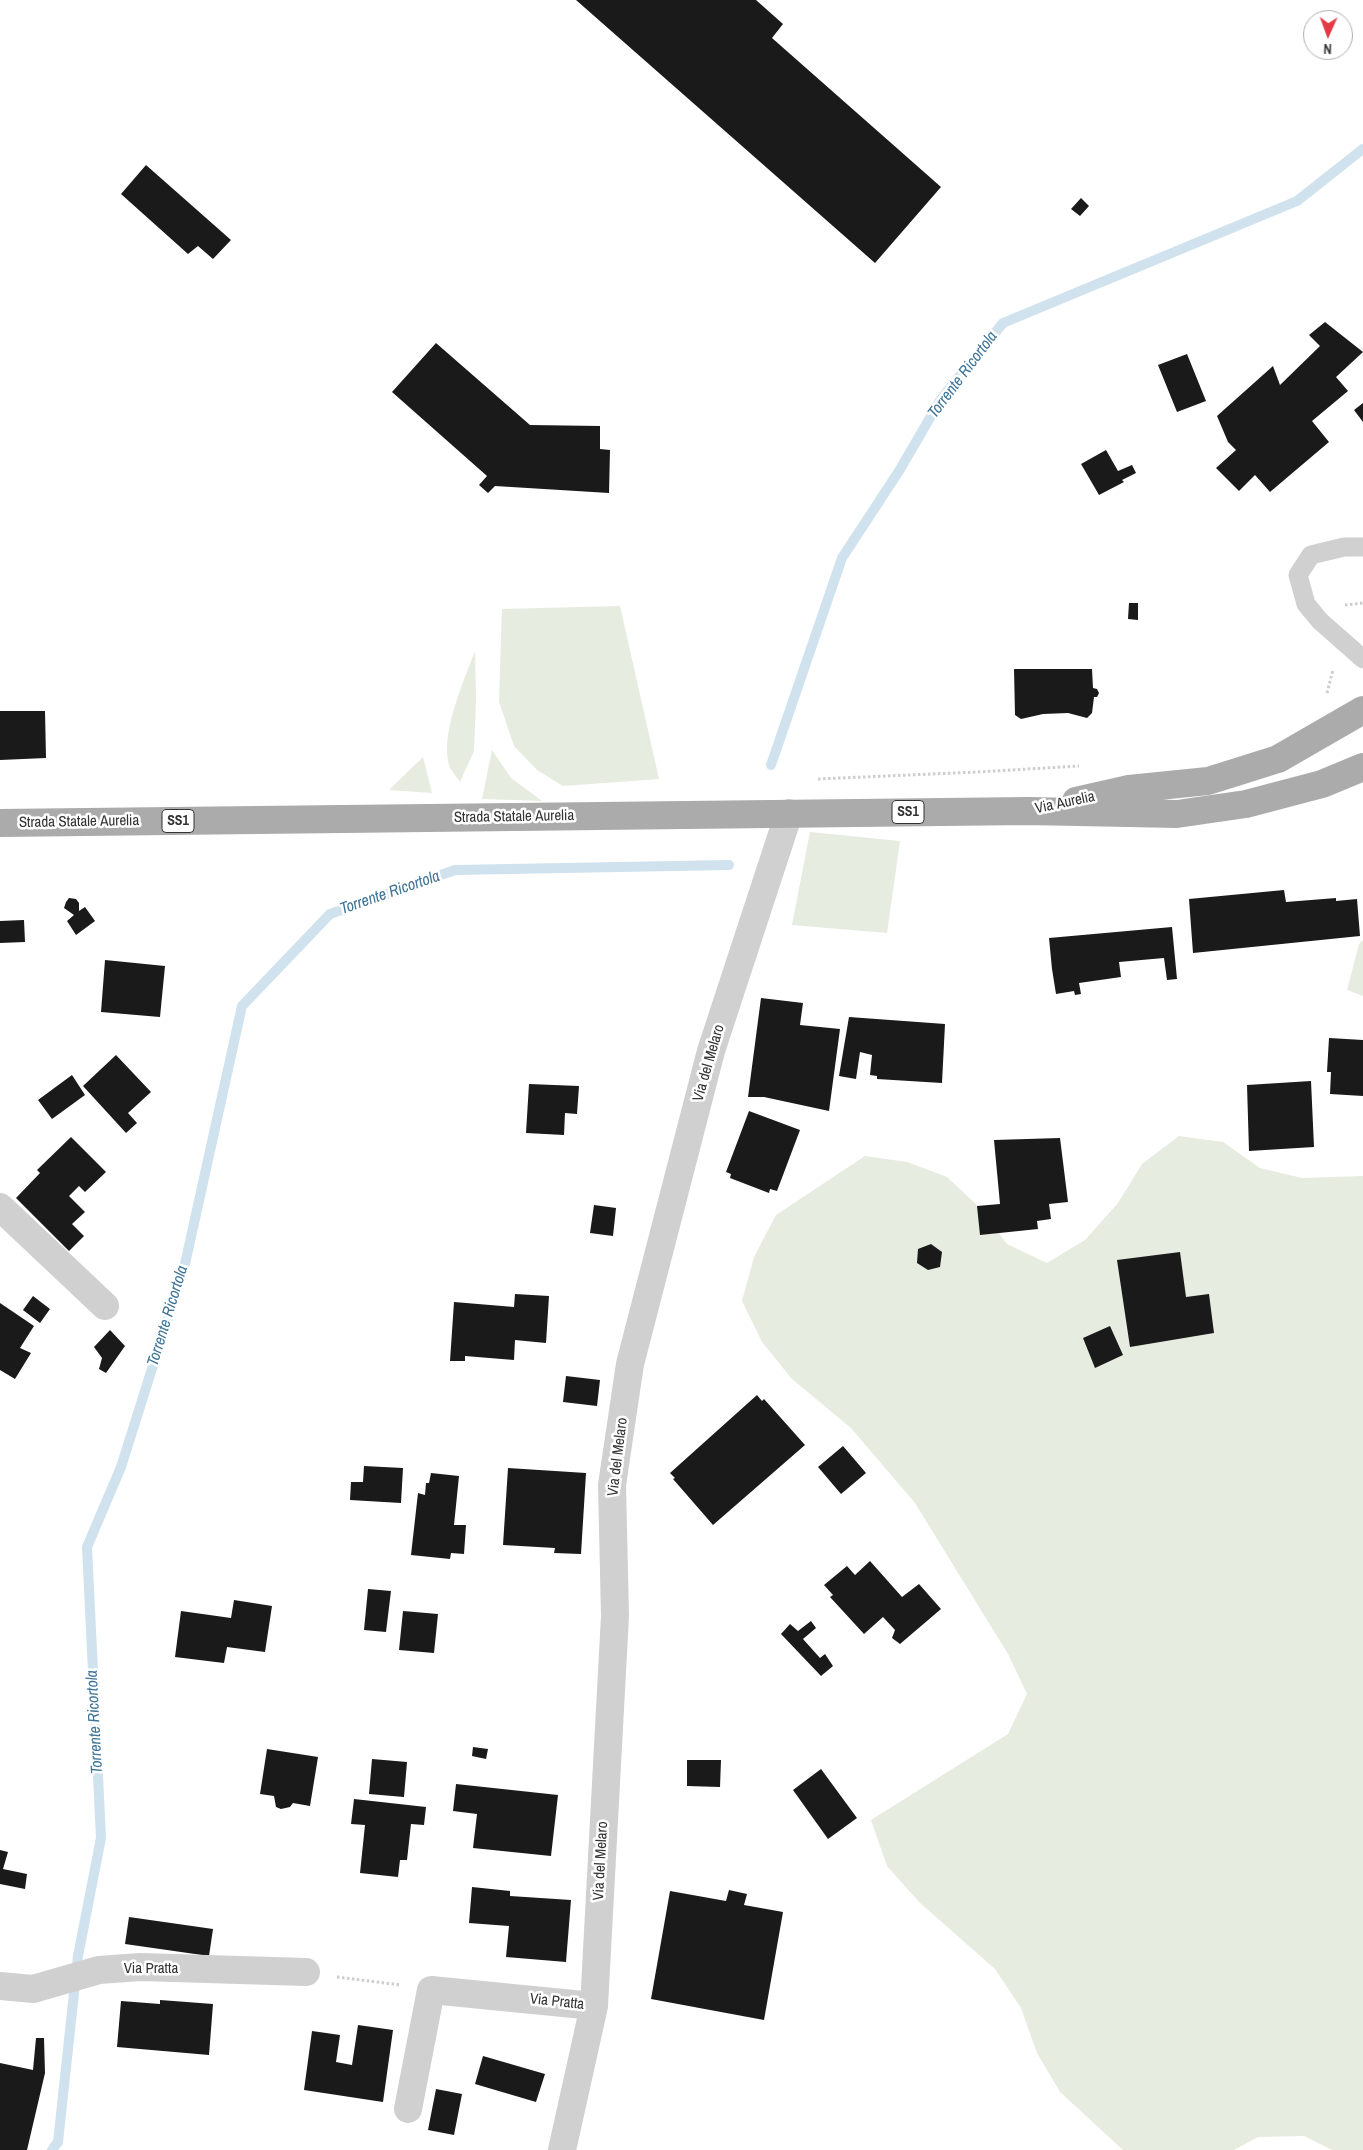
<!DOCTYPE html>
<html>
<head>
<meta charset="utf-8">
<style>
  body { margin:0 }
  #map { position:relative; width:1363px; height:2150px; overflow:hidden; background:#fff; font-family:"Archivo Narrow",sans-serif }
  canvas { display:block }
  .north { position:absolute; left:1303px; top:10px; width:50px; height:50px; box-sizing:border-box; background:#fff; border:1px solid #adadad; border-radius:50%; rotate:182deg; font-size:14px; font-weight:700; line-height:20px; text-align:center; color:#333 }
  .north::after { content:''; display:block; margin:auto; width:18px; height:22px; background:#e63946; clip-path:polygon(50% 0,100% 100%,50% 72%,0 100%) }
</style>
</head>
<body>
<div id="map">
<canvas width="1363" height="2150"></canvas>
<div class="north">N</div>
</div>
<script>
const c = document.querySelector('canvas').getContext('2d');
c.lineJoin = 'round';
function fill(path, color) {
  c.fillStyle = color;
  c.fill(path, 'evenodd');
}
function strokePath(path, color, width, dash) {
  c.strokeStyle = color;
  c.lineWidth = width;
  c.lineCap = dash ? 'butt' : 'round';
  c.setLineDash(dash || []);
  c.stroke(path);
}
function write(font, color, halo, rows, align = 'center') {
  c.font = font + ' "Archivo Narrow",sans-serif';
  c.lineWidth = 5;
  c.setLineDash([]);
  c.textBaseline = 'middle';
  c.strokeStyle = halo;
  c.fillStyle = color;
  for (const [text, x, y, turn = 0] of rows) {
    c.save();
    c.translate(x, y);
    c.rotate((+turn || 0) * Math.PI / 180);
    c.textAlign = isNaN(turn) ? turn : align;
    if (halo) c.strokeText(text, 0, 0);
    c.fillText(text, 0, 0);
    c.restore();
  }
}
fill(new Path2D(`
  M 620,606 L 659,779 L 563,786 L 537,770 L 514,746 L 499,702 L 502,609 Z
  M 475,651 L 476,700 L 474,751 L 460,782 C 457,777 451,771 449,765 C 440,733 464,681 475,651 Z
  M 492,750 L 511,778 L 542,801 L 482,799 Z
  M 423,757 L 432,793 L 389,790 Z
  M 810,832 L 900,841 L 887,933 L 792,925 Z
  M 1363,940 L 1363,996 L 1347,990 L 1359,944 Z
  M 1179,1136 L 1223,1142 L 1260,1168 L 1302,1178 L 1363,1176 L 1363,2150 L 1332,2150 L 1304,2136 L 1258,2137 L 1234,2150 L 1123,2150 L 1060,2092 L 1037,2053 L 1021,2008 L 995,1969 L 919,1902 L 887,1866 L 871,1820 L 1008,1734 L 1027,1694 L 1008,1654 L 915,1503 L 851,1428 L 792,1379 L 762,1342 L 742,1301 L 754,1257 L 776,1215 L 865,1156 L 907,1162 L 947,1177 L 979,1207 L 1007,1244 L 1047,1263 L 1085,1240 L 1118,1203 L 1142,1164 Z`), '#e6ecdf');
strokePath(new Path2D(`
  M 771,765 L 842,558 L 899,471 L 941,399 L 1003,323 L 1297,201 L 1363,149
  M 52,2150 L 58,2142 L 78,1956 L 101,1838 L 87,1547 L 121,1467 L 185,1264 L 242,1006 L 330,914 L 455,870 L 729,865`), '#cfe2ee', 10);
fill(new Path2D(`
  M 576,0 L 756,0 L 783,24 L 772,38 L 941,187 L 875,263 Z
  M 146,165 L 231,240 L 213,259 L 198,246 L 188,254 L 121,194 Z
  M 1081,198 L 1089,206 L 1080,216 L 1071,209 Z
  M 1325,322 L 1363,352 L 1336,377 L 1348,391 L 1312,421 L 1329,442 L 1270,492 L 1255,475 L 1239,491 L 1216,468 L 1236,450 L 1228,442 L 1217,416 L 1273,366 L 1280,385 L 1320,346 L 1309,335 Z
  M 436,343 L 530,425 L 600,426 L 600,449 L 610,450 L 609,493 L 495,486 L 488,493 L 479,485 L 487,476 L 392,392 Z
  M 1187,354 L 1206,401 L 1177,412 L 1158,365 Z
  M 1363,403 L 1363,422 L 1354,410 Z
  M 1106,450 L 1118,471 L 1132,465 L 1136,473 L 1122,480 L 1124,482 L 1099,495 L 1081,464 Z
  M 1129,603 L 1138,603 L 1138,620 L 1128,619 Z
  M 1014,669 L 1092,669 L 1093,688 L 1097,689 L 1099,693 L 1097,697 L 1094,697 L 1092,713 L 1087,718 L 1068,713 L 1043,714 L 1021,719 L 1015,715 Z
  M 0,711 L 45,711 L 46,758 L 0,760 Z
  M 1284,890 L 1286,902 L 1336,898 L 1336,901 L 1357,899 L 1360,936 L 1193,953 L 1189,899 Z
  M 69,898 L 76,899 L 79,903 L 79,911 L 85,907 L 95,921 L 76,935 L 67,921 L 74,915 L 64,908 L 66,902 Z
  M 24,920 L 25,942 L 0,943 L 0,921 Z
  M 1172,927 L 1177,979 L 1167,980 L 1164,958 L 1119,962 L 1121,977 L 1079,983 L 1081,994 L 1075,995 L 1074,991 L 1056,994 L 1052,969 L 1049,938 Z
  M 105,960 L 165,966 L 160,1017 L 101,1012 Z
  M 761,998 L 803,1003 L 800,1025 L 840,1029 L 829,1111 L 764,1097 L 748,1097 Z
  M 849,1017 L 945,1024 L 942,1083 L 877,1079 L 877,1076 L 870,1075 L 872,1055 L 860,1052 L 856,1079 L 839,1076 Z
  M 1329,1038 L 1363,1040 L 1363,1096 L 1330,1094 L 1331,1072 L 1327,1072 Z
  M 116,1055 L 151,1092 L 128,1113 L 137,1123 L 126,1133 L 83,1086 Z
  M 72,1075 L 85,1095 L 52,1119 L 38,1100 Z
  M 1311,1081 L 1314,1147 L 1249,1151 L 1247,1085 Z
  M 529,1084 L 579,1086 L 577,1114 L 565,1113 L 564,1135 L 526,1133 Z
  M 749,1111 L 800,1130 L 777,1191 L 770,1189 L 769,1193 L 730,1178 L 731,1174 L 726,1172 Z
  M 71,1137 L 106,1172 L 85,1192 L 79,1186 L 69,1196 L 85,1212 L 72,1224 L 84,1236 L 69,1251 L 16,1198 L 40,1173 L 37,1170 Z
  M 1060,1138 L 1068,1202 L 1049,1204 L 1051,1219 L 1037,1221 L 1038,1229 L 980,1235 L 977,1206 L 1000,1204 L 994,1140 Z
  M 594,1205 L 616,1208 L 613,1236 L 590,1233 Z
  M 931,1244 L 942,1252 L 940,1267 L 928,1270 L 917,1263 L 918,1249 Z
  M 1180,1252 L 1186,1297 L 1209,1294 L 1214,1333 L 1130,1347 L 1117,1260 Z
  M 515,1294 L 549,1296 L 546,1343 L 515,1340 L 514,1360 L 465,1356 L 465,1361 L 450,1361 L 454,1302 L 514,1307 Z
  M 33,1296 L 50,1309 L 40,1323 L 23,1310 Z
  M 0,1303 L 34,1326 L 20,1348 L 31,1353 L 15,1379 L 0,1370 Z
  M 1110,1326 L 1123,1355 L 1095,1368 L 1083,1338 Z
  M 110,1330 L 125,1346 L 106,1373 L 99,1369 L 102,1358 L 94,1347 Z
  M 566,1376 L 600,1380 L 597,1406 L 563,1402 Z
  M 757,1395 L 762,1401 L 764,1399 L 805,1445 L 713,1525 L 673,1479 L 675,1478 L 670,1473 Z
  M 843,1446 L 866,1473 L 841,1494 L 818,1467 Z
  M 364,1466 L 403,1468 L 401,1503 L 350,1500 L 351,1482 L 363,1482 Z
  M 508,1468 L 586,1473 L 581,1554 L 554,1553 L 555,1548 L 503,1545 Z
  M 431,1473 L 459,1476 L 454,1525 L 466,1525 L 464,1554 L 451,1553 L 450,1559 L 411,1555 L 418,1493 L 425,1495 L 426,1483 L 429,1483 Z
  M 870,1561 L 902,1597 L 919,1584 L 941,1609 L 900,1644 L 892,1638 L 895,1630 L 883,1617 L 864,1634 L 830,1597 L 833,1595 L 824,1585 L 847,1566 L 855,1575 Z
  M 368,1589 L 391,1591 L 386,1632 L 364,1630 Z
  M 234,1600 L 272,1606 L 265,1652 L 227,1647 L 224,1663 L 175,1657 L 181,1611 L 231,1618 Z
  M 403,1611 L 438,1614 L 434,1653 L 399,1650 Z
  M 811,1621 L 816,1628 L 803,1639 L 820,1658 L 825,1654 L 833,1666 L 821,1676 L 781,1634 L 790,1624 L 798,1631 Z
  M 473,1747 L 488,1749 L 486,1759 L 472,1756 Z
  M 267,1749 L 318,1757 L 310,1806 L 293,1803 L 290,1807 L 281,1809 L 276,1807 L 274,1796 L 260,1794 Z
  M 372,1759 L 407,1762 L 404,1797 L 369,1794 Z
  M 687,1760 L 721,1760 L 720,1787 L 687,1786 Z
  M 821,1769 L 857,1818 L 828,1839 L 793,1790 Z
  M 456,1784 L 558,1795 L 551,1856 L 473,1848 L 477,1814 L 453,1811 Z
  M 354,1799 L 426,1807 L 424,1825 L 411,1824 L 407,1860 L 400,1860 L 398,1877 L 360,1873 L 365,1825 L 351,1824 Z
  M 0,1850 L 8,1852 L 3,1869 L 27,1874 L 25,1889 L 0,1884 Z
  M 472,1887 L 510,1891 L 510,1896 L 571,1900 L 566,1962 L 506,1957 L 509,1926 L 469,1923 Z
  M 729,1890 L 747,1894 L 744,1905 L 783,1912 L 764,2020 L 651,1999 L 670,1891 L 726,1901 Z
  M 129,1917 L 213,1929 L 209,1956 L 125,1944 Z
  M 160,2000 L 213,2004 L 209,2055 L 117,2047 L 121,2001 L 160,2004 Z
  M 358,2025 L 393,2030 L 383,2102 L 304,2090 L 312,2031 L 340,2035 L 336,2062 L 352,2065 Z
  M 36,2038 L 44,2038 L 45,2073 L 27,2150 L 0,2150 L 0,2063 L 33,2070 Z
  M 483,2056 L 545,2074 L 536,2102 L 475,2084 Z
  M 436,2089 L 462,2094 L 454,2135 L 428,2130 Z`), '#1a1a1a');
strokePath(new Path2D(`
  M 1345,605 L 1363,603
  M 1327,693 L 1333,670
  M 818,779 L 977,772 L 1079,766
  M 337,1977 L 401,1985`), '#cdcdcd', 3, [2.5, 2.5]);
strokePath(new Path2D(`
  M 1363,547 L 1344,547 L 1311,555 L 1298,575 L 1306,604 L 1320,621 L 1363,659`), '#d0d0d0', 19);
strokePath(new Path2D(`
  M 0,1207 L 105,1306
  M 0,1986 L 33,1989 L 99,1970 L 140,1967 L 306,1972
  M 408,2109 L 431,1990 L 594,2006
  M 562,2150 L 594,2006 L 615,1616 L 612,1485 L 630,1364 L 711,1051 L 789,813`), '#d0d0d0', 28);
strokePath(new Path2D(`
  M 1076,801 L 1129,789 L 1208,781 L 1278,759 L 1363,710
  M 0,823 L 1028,811 L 1177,814 L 1246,804 L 1322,784 L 1363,767`), '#ababab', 28);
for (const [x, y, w] of [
  [908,812,32],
  [178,821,32]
]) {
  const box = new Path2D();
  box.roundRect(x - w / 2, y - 11.5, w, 23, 4);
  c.fillStyle = '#fff';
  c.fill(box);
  strokePath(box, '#333', 1);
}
write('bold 14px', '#333', null, [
  ["SS1",908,812],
  ["SS1",178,821]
]);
write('15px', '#333', '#fff', [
  ["Via Aurelia",1065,803,-12],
  ["Strada Statale Aurelia",514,817,-1],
  ["Strada Statale Aurelia",79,822,-1],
  ["Via del Melaro",709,1063,-74],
  ["Via del Melaro",618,1457,-83],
  ["Via del Melaro",601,1861,-87],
  ["Via Pratta",151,1969],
  ["Via Pratta",557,2002,6]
]);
write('italic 16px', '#3f7597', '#fff', [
  ["Torrente Ricortola",963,375,-53],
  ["Torrente Ricortola",390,893,-19],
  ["Torrente Ricortola",168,1316,-73],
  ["Torrente Ricortola",95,1722,-93]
]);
</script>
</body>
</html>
